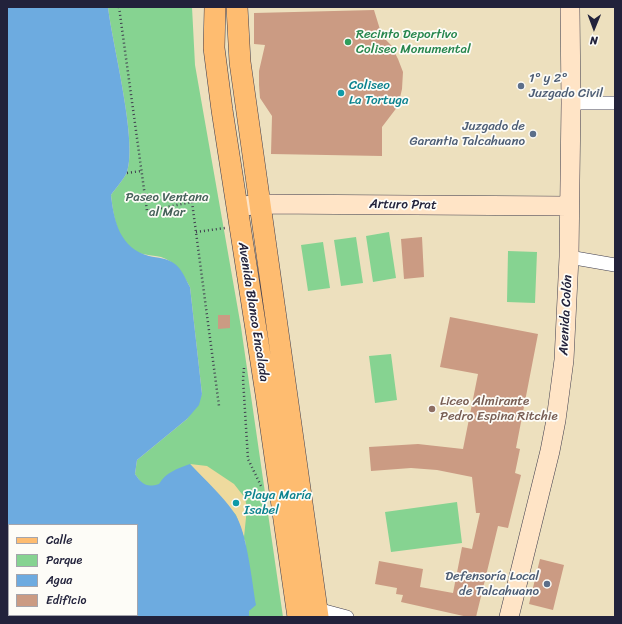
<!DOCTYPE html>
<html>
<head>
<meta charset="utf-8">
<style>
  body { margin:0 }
  #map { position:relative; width:622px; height:624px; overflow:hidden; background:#ede0be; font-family:Sriracha,sans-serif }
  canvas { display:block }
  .frame { position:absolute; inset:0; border:8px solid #22223b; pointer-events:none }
  .legend { position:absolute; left:8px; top:524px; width:130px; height:92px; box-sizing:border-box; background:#fdfcf7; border:1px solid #a5a5ac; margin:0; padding:5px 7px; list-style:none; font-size:12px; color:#22223b }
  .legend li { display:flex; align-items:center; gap:8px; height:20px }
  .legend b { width:20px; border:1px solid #a5a5ac }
  .north { position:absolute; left:574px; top:8px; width:40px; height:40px; -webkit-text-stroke:3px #fdfcf7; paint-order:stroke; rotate:181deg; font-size:11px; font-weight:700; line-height:16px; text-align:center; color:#22223b }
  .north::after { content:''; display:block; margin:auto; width:14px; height:18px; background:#22223b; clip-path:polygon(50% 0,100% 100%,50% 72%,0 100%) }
</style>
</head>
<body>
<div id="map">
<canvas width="622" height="624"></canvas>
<div class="frame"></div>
<ul class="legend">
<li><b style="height:5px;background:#febc70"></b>Calle</li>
<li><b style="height:11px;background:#86d391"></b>Parque</li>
<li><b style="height:11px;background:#6dabe0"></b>Agua</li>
<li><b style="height:11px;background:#cb9b83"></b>Edificio</li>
</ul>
<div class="north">N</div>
</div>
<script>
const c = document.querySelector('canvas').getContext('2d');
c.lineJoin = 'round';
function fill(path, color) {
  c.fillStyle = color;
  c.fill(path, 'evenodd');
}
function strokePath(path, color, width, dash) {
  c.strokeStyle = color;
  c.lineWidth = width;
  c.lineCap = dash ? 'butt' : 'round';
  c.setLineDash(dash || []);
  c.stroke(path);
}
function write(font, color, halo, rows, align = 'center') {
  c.font = font + ' Sriracha,sans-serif';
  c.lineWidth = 3.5;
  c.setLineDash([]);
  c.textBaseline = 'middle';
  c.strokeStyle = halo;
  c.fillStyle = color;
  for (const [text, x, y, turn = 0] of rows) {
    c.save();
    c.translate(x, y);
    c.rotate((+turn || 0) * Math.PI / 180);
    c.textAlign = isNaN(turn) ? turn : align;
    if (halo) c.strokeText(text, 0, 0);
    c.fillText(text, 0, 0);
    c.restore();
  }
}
fill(new Path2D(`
  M 108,7 L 192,7 L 195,65 L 241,327 L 283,617 L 249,617 L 249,611 L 252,606 L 245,540 L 150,487 L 142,484 L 135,474 L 137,460 L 187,419 L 202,394 L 190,287 C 184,276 175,261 161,257 C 151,255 140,255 131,249 C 116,237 113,212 111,195 C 115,189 125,178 127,172 C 138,142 112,43 108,7 Z
  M 389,232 L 396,278 L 373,282 L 366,236 Z
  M 356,237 L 363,283 L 341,286 L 334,240 Z
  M 323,242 L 330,288 L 308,291 L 301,245 Z
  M 508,251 L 537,252 L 535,303 L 507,302 Z
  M 391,354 L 397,400 L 375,403 L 369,356 Z
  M 457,502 L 462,543 L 391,552 L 385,512 Z`), '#86d391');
fill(new Path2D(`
  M 190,464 L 207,466 L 234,484 L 245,498 L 247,508 L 244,537 L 236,515 L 219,495 Z`), '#eeda9e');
fill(new Path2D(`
  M 7,7 L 108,7 C 112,43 138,142 127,172 C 125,178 115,189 111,195 C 114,222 120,248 149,256 C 158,258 167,258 175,264 C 182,269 186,280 190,287 L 202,394 L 199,405 L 187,419 L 137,460 L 135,474 C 142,484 146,488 159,484 C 166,472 177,469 190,464 C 205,480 223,496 235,514 C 247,532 252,582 256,605 L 249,611 L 249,617 L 7,617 ZM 9,525 L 137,525 L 137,615 L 9,615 Z`), '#6dabe0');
fill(new Path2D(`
  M 374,10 L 382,36 L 391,45 L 398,59 L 403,72 L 402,89 L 398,106 L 382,127 L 382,156 L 271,154 L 272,116 L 260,98 L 259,85 L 259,71 L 265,45 L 254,44 L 254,13 Z
  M 422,237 L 424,277 L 404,279 L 401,239 Z
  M 218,315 L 230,315 L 230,328 L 218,329 Z
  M 450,317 L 538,334 L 516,448 L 520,449 L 515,473 L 521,475 L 508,528 L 498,526 L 476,617 L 468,617 L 401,602 L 403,595 L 396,594 L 397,588 L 375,584 L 379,561 L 423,569 L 420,587 L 453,593 L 462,547 L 472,549 L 480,513 L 476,513 L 472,477 L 437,470 L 411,468 L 371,471 L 369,447 L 418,444 L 463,449 L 478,374 L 440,367 Z
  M 540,559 L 564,565 L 553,610 L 529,604 Z`), '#cb9b83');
const street = new Path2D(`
  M 571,103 L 615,103
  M 569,257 L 615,265
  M 317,609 L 347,617`);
const secondary = new Path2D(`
  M 237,207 L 260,204 L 569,206
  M 509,617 L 550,451 L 556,420 L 564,360 L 569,257 L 571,103 L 570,7`);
const primary = new Path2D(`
  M 215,7 L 214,48 L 222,110 L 266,394 L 298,617
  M 237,7 L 240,62 L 318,617`);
strokePath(street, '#403e4f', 14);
strokePath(secondary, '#403e4f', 20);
strokePath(primary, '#403e4f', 22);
strokePath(new Path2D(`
  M 119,7 L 147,211 L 192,202 L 219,406
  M 127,173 L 141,171
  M 196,232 L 225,228
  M 244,368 L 243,379 L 248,459 L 262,488`), '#403e4f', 2.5, [1, 3]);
strokePath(street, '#fff', 13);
strokePath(secondary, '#ffe4c6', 19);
strokePath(primary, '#febc70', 21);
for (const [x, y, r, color] of [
  [348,42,4,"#2e9e5b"],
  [521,86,4,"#5c6f8a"],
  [341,93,4,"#0f9aa8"],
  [533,134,4,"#5c6f8a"],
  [432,409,4,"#8d6e63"],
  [236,503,4,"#0f9aa8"],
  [547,584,4,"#5c6f8a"]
]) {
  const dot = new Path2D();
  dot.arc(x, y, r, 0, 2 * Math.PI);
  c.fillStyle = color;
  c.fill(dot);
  strokePath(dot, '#fdfcf7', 1.5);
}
write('13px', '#27864d', '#fdfcf7', [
  ["Recinto Deportivo",356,35],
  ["Coliseo Monumental",356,50]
], 'left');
write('13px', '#4e5e75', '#fdfcf7', [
  ["1° y 2°",529,79,"left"],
  ["Juzgado Civil",529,94,"left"],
  ["Juzgado de",525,127],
  ["Garantia Talcahuano",525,142],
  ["Defensoría Local",539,577],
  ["de Talcahuano",539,592]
], 'right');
write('13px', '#0d838f', '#fdfcf7', [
  ["Coliseo",349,86],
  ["La Tortuga",349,101],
  ["Playa María",244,496],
  ["Isabel",244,511]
], 'left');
write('13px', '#456059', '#fdfcf7', [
  ["Paseo Ventana",167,198],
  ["al Mar",167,213]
]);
write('13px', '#22223b', '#fdfcf7', [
  ["Arturo Prat",403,205,1],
  ["Avenida Blanco Encalada",253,312,81],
  ["Avenida Colón",566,315,-87]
]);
write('13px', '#785e54', '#fdfcf7', [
  ["Liceo Almirante",440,402],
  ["Pedro Espina Ritchie",440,417]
], 'left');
</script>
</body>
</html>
